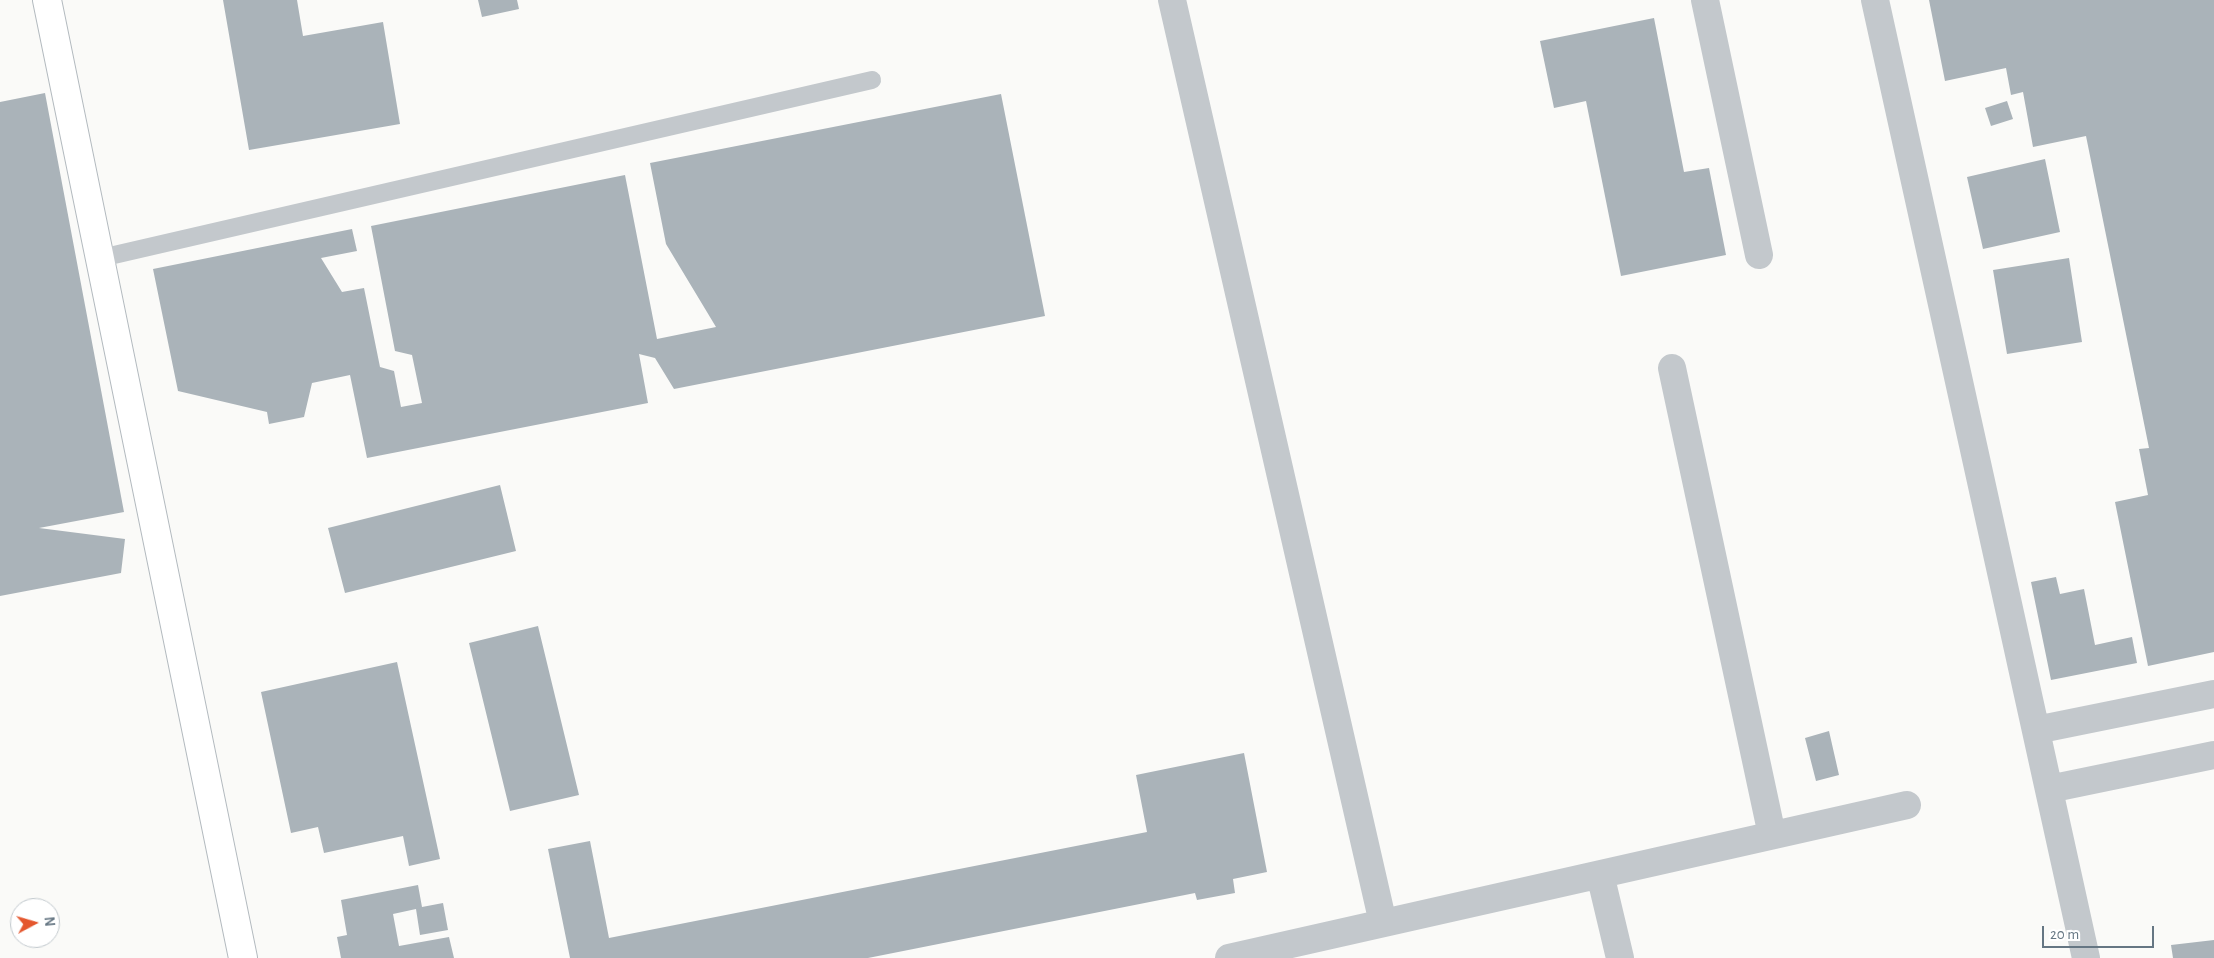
<!DOCTYPE html>
<html>
<head>
<meta charset="utf-8">
<style>
  body { margin:0 }
  #map { position:relative; width:2214px; height:958px; overflow:hidden; background:#fafaf8; font-family:"Alegreya Sans",sans-serif }
  canvas { display:block }
  .north { position:absolute; left:10px; top:898px; width:50px; height:50px; box-sizing:border-box; background:#fff; border:1px solid #c1c8cd; border-radius:50%; rotate:84deg; font-size:14px; font-weight:700; line-height:20px; text-align:center; color:#657683 }
  .north::after { content:''; display:block; margin:auto; width:18px; height:22px; background:#e4572e; clip-path:polygon(50% 0,100% 100%,50% 72%,0 100%) }
  .scale { position:absolute; left:2042px; top:926px; width:112px; height:22px; box-sizing:border-box; border:2px solid #657683; border-top:0; padding-left:6px; font-size:15px; line-height:18px; white-space:nowrap; color:#657683; -webkit-text-stroke:4px #fff; paint-order:stroke }
</style>
</head>
<body>
<div id="map">
<canvas width="2214" height="958"></canvas>
<div class="north">N</div>
<div class="scale">20 m</div>
</div>
<script>
const c = document.querySelector('canvas').getContext('2d');
c.lineJoin = 'round';
function fill(path, color) {
  c.fillStyle = color;
  c.fill(path, 'evenodd');
}
function strokePath(path, color, width, dash) {
  c.strokeStyle = color;
  c.lineWidth = width;
  c.lineCap = dash ? 'butt' : 'round';
  c.setLineDash(dash || []);
  c.stroke(path);
}
fill(new Path2D(`
  M 223,0 L 297,0 L 303,36 L 383,22 L 400,124 L 249,150 Z
  M 478,0 L 517,0 L 519,9 L 482,17 Z
  M 1929,0 L 2214,0 L 2214,652 L 2148,666 L 2115,502 L 2148,495 L 2139,449 L 2149,448 L 2086,136 L 2033,147 L 2023,92 L 2011,95 L 2006,68 L 1945,81 Z
  M 1654,18 L 1684,172 L 1709,168 L 1726,255 L 1621,276 L 1586,101 L 1554,108 L 1540,41 Z
  M 45,93 L 124,512 L 39,528 L 125,539 L 121,573 L 0,596 L 0,102 Z
  M 1001,94 L 1045,316 L 674,389 L 655,358 L 639,354 L 648,403 L 367,458 L 350,375 L 312,383 L 304,417 L 269,424 L 267,412 L 178,391 L 153,269 L 352,229 L 357,251 L 321,258 L 342,292 L 364,288 L 380,367 L 394,371 L 401,407 L 422,403 L 412,355 L 395,351 L 371,226 L 625,175 L 657,339 L 716,327 L 666,244 L 650,163 Z
  M 2007,101 L 2013,119 L 1991,126 L 1985,108 Z
  M 2045,159 L 2060,232 L 1983,249 L 1967,177 Z
  M 2069,258 L 2082,342 L 2007,354 L 1993,270 Z
  M 500,485 L 516,551 L 345,593 L 328,528 Z
  M 2056,577 L 2060,594 L 2084,589 L 2095,645 L 2132,637 L 2137,663 L 2051,680 L 2031,582 Z
  M 538,626 L 579,795 L 510,811 L 469,643 Z
  M 397,662 L 440,859 L 409,866 L 403,836 L 324,853 L 318,827 L 291,833 L 261,692 Z
  M 1829,731 L 1839,775 L 1816,781 L 1805,738 Z
  M 1244,753 L 1267,872 L 1233,879 L 1235,893 L 1197,900 L 1195,893 L 868,958 L 570,958 L 548,849 L 590,841 L 609,938 L 1147,832 L 1136,775 Z
  M 418,885 L 422,907 L 443,903 L 448,930 L 420,935 L 416,909 L 393,914 L 399,946 L 449,937 L 454,958 L 341,958 L 337,937 L 347,935 L 341,900 Z
  M 2214,940 L 2214,958 L 2173,958 L 2171,945 Z`), '#aab3b9');
const secondary = new Path2D(`
  M 47,0 L 243,958`);
strokePath(secondary, '#b3babf', 30);
strokePath(new Path2D(`
  M 101,258 L 872,80`), '#c3c8cc', 18);
strokePath(new Path2D(`
  M 1172,0 L 1383,923
  M 1705,0 L 1759,255
  M 1875,0 L 2086,958
  M 1672,368 L 1772,835
  M 2036,730 L 2214,694
  M 2049,789 L 2214,755
  M 1600,874 L 1620,958
  M 1229,958 L 1907,805`), '#c3c8cc', 28);
strokePath(secondary, '#fff', 28);
</script>
</body>
</html>
